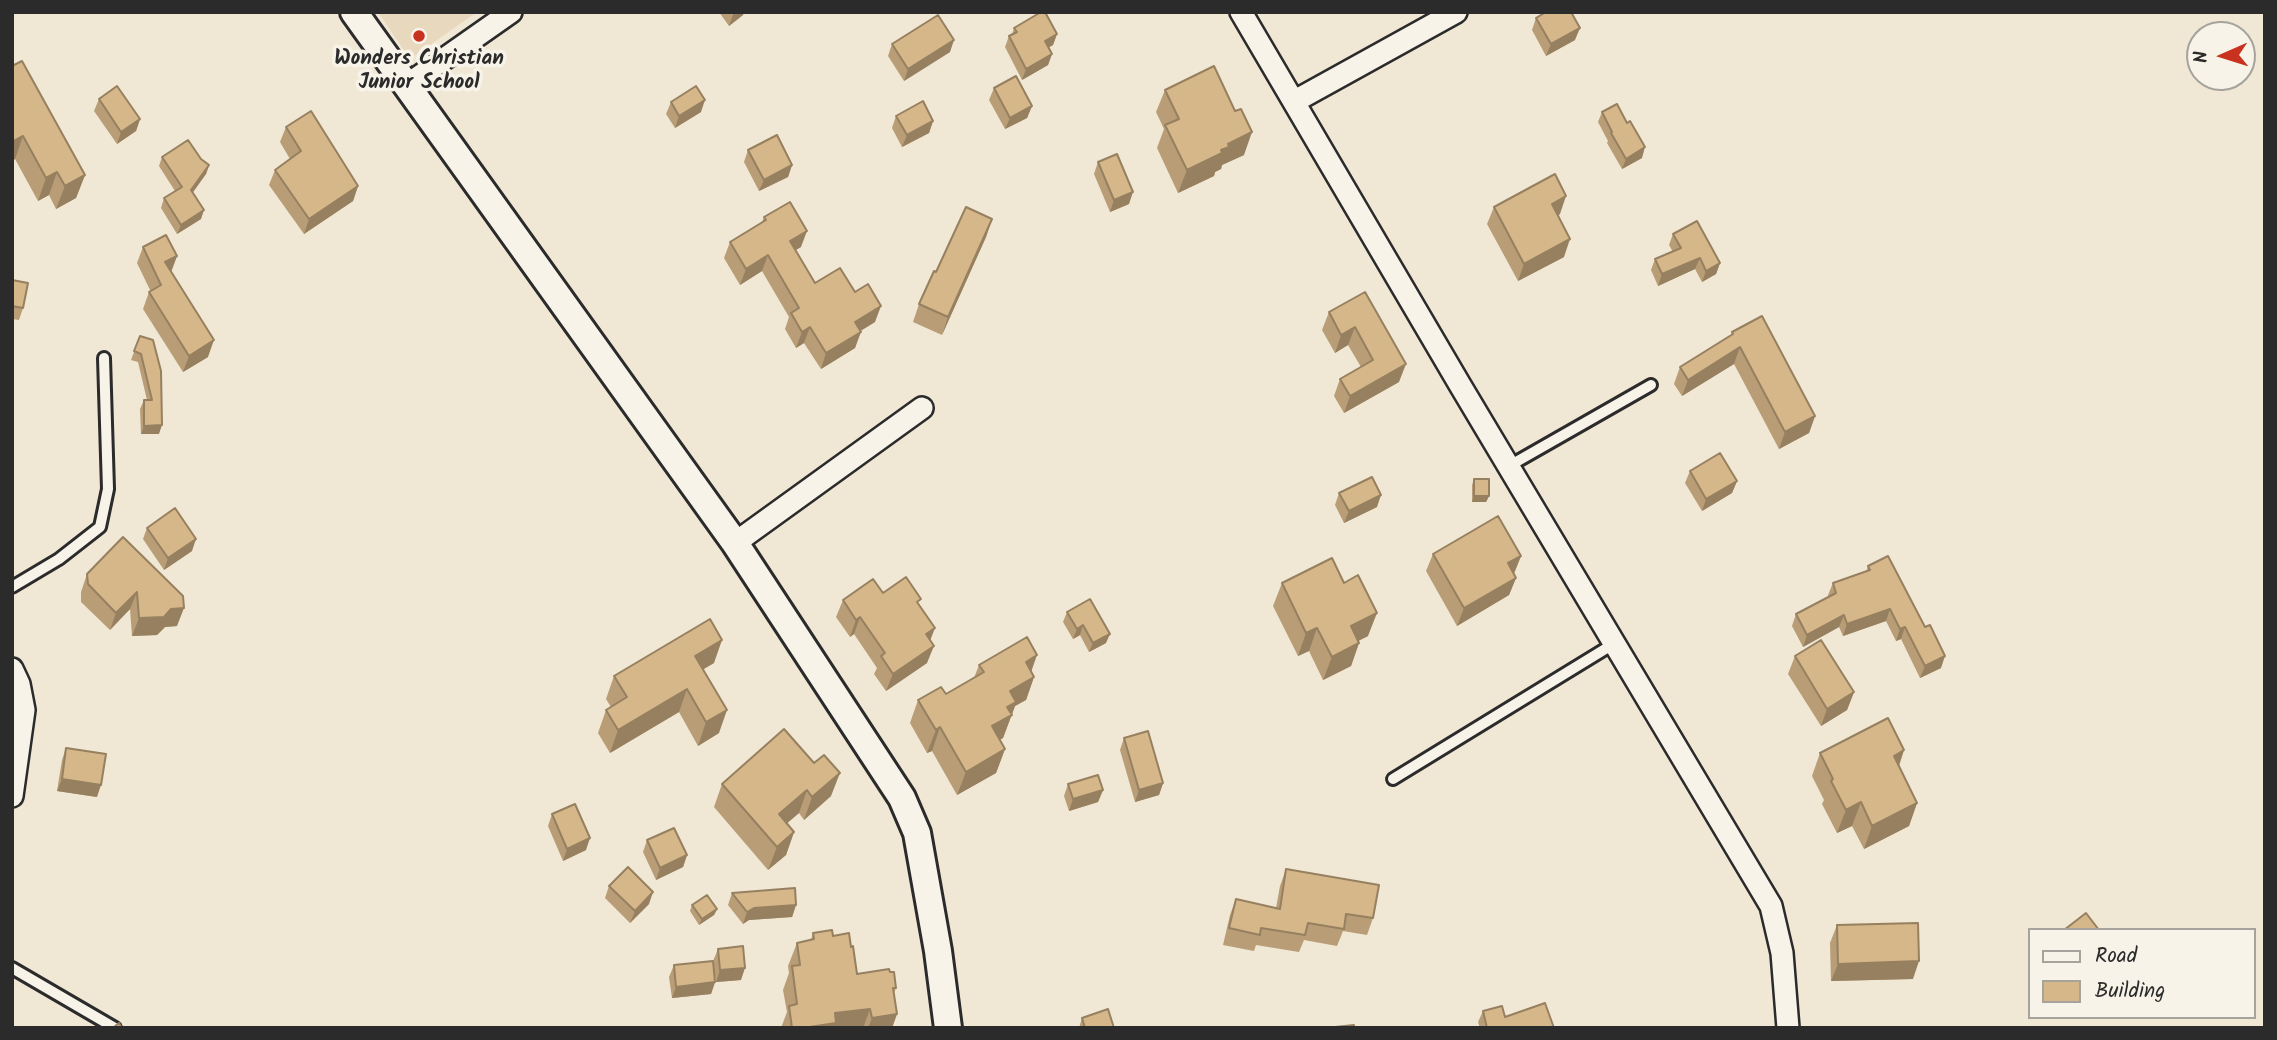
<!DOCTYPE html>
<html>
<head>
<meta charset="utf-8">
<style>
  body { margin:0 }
  #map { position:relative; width:2277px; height:1040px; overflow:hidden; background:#f0e7d5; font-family:Kalam,sans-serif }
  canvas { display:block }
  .frame { position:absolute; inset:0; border:14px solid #2b2b2b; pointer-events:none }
  .legend { position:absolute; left:2028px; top:928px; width:228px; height:91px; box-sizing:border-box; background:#f7f3e8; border:2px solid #a5a39c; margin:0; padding:9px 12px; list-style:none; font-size:21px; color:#2b2b2b }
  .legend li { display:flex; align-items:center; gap:14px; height:35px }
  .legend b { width:35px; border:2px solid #a5a39c }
  .north { position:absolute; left:2186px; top:21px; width:70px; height:70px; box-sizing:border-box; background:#f7f3e8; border:2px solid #a5a39c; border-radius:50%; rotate:267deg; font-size:19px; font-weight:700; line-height:28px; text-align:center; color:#2b2b2b }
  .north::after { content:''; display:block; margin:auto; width:24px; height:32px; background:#c8321e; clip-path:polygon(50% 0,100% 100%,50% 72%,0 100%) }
</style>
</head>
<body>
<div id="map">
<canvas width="2277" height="1040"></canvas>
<div class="frame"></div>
<ul class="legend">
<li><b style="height:9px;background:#f7f3e8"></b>Road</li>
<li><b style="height:19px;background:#d6b789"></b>Building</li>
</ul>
<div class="north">N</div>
</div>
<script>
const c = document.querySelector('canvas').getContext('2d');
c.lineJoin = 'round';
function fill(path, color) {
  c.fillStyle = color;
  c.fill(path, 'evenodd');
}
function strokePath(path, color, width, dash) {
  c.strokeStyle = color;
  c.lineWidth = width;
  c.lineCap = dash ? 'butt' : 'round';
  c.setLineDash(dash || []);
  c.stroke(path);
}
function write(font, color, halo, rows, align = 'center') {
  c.font = font + ' Kalam,sans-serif';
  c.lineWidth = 7;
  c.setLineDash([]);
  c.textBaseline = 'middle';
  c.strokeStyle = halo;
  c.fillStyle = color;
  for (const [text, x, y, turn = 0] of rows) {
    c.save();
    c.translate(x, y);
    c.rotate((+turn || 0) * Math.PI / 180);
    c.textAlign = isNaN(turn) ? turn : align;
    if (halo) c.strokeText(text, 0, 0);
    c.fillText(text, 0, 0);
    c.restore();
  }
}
fill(new Path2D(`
  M 378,12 L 477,12 L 410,59 Z`), '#e8d9be');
const service = new Path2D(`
  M 1509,466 L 1651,385
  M 12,587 L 59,559 L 100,527 L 108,489 L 104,358
  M 1393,779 L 1615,643
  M 12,968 L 115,1028`);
const minor = new Path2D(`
  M 1241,12 L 1460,385 L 1771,906 L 1782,953 L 1788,1028
  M 407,85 L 511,12
  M 1295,101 L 1456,12
  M 735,543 L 922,408
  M 12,669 L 19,684 L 24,710 L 12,796`);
const tertiary = new Path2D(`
  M 354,12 L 735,543 L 902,798 L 917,833 L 938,951 L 948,1028`);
strokePath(service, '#2b2b2b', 16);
strokePath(minor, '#2b2b2b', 26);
strokePath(tertiary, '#2b2b2b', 32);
strokePath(service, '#f7f3e8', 10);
strokePath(minor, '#f7f3e8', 21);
strokePath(tertiary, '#f7f3e8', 26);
fill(new Path2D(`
  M 719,12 L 744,12 L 743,15 L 729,26 Z
  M 1536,18 L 1575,40 L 1546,56 L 1532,30 Z
  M 1014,28 L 1057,34 L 1053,45 L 1049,47 L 1052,54 L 1048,65 L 1022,80 L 1005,47 L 1009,36 L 1012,35 Z
  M 892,44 L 950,52 L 904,81 L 888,56 Z
  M 12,66 L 85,175 L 76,198 L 56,209 L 49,195 L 38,201 L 15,159 L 12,161 Z
  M 994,88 L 1032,106 L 1027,118 L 1005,129 L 989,100 Z
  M 1165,90 L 1244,155 L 1222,165 L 1221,169 L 1215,172 L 1214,176 L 1178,193 L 1157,148 L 1164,129 L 1156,112 Z
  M 99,99 L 140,119 L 136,131 L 117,144 L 94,111 Z
  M 671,102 L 701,112 L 675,128 L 666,114 Z
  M 1602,112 L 1642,158 L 1622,169 L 1607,143 L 1608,141 L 1598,122 Z
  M 896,116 L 933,121 L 929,133 L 902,147 L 892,128 Z
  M 286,127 L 358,186 L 353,201 L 304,234 L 269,185 L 275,170 L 290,159 L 280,142 Z
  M 748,150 L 792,165 L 788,177 L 759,191 L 744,162 Z
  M 162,157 L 201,159 L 209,165 L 206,174 L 193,192 L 201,219 L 177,234 L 161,208 L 164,198 L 175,191 L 159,166 Z
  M 1098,162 L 1129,204 L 1110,212 L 1094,174 Z
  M 1494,207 L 1560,214 L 1558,215 L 1564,257 L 1518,281 L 1487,224 Z
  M 764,217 L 801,247 L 795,250 L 815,283 L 855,292 L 875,322 L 860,331 L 855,348 L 821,369 L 804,343 L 796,348 L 785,329 L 789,317 L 762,271 L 740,285 L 724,258 L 730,242 L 762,222 Z
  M 992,219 L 986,237 L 942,335 L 913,322 L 919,304 L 936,272 Z
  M 1673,234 L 1720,263 L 1716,274 L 1702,282 L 1695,269 L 1658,286 L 1651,270 L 1655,259 L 1673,252 L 1669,245 Z
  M 143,247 L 177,256 L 171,272 L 208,357 L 183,372 L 143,309 L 149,292 L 151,292 L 137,263 Z
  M 12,280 L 23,308 L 19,320 L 12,319 Z
  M 1365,292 L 1399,382 L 1344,413 L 1334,396 L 1340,379 L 1361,367 L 1348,345 L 1335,353 L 1322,330 L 1329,312 Z
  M 1732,332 L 1815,416 L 1809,433 L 1779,449 L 1734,364 L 1682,396 L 1674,384 L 1680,367 L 1731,335 Z
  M 140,336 L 159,434 L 141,434 L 140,409 L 144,400 L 147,400 L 138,362 L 131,360 Z
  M 1690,471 L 1737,481 L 1732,493 L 1702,511 L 1685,483 Z
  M 1474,479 L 1489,496 L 1486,502 L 1472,502 L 1472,485 Z
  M 1339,493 L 1377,507 L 1344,523 L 1335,505 Z
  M 147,528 L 192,551 L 164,570 L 143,539 Z
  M 123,537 L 177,626 L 165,627 L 157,635 L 132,636 L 130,609 L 110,630 L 81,602 L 81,592 L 87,574 Z
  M 1433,554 L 1521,556 L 1514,574 L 1516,578 L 1509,595 L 1457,626 L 1426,571 Z
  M 1868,566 L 1941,668 L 1920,678 L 1901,639 L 1896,641 L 1886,621 L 1843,636 L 1839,627 L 1803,647 L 1792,626 L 1796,614 L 1829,597 L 1828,595 L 1833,583 L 1866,572 Z
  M 1282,583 L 1368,636 L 1358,641 L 1359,643 L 1351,666 L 1323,680 L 1309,651 L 1298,656 L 1273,606 Z
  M 883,593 L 919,605 L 930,640 L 927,663 L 886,691 L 874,674 L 877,668 L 854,634 L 850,637 L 836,617 L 843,600 Z
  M 1067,612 L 1106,643 L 1089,652 L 1080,635 L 1073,639 L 1063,622 Z
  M 1795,656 L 1854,692 L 1847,710 L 1821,726 L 1788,674 Z
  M 714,663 L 703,669 L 719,733 L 698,746 L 679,712 L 610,753 L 598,733 L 606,710 L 611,707 L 606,699 L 614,676 Z
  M 979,665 L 1031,671 L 1034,677 L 1026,700 L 1015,706 L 1003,738 L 999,740 L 1005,749 L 996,773 L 957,795 L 932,751 L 927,753 L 910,723 L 918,700 L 946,694 L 974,678 Z
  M 784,729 L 831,796 L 804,820 L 799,813 L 787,823 L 794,832 L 786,855 L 768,870 L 714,807 L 722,784 Z
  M 1124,738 L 1163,783 L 1159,795 L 1135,802 L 1120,750 Z
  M 66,748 L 97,797 L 57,791 L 62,760 Z
  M 1904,750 L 1899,766 L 1917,803 L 1909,826 L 1864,849 L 1852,826 L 1837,833 L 1822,804 L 1824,800 L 1812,776 L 1820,753 Z
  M 1068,784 L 1103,790 L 1098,802 L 1069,811 L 1064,796 Z
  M 552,814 L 586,850 L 563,861 L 548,826 Z
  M 647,840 L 687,855 L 683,867 L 656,880 L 643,852 Z
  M 1286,869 L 1373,918 L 1367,935 L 1343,931 L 1337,946 L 1304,940 L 1299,952 L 1256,945 L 1254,951 L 1223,945 L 1230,915 L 1236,899 L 1276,908 L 1280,886 Z
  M 609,886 L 649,904 L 630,923 L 605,898 Z
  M 732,893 L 796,905 L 792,917 L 749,920 L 743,924 L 728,905 Z
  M 692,905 L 717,909 L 714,915 L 699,925 L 690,911 Z
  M 1837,925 L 1913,979 L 1831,981 L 1830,943 Z
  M 813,933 L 833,936 L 851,947 L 857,974 L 896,988 L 894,993 L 897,1014 L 892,1028 L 781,1028 L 787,1012 L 783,990 L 789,973 L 788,966 L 797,943 L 811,940 Z
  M 718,949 L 741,980 L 716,982 L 713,961 Z
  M 674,965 L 715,982 L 711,994 L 672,998 L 669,977 Z
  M 1483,1011 L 1505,1017 L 1554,1028 L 1480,1028 L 1478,1022 Z
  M 1082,1018 L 1114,1028 L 1079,1028 Z`), '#b89d76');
fill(new Path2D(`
  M 734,12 L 744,12 L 743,15 L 729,26 Z
  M 1580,28 L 1575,40 L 1546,56 L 1551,44 Z
  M 1057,34 L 1053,45 L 1041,52 L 1045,41 Z
  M 954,40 L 950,52 L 904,81 L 908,69 Z
  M 1052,54 L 1048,65 L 1022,80 L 1026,69 Z
  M 705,100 L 701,112 L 675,128 L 679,116 Z
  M 1032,106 L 1027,118 L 1005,129 L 1010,118 Z
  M 140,119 L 136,131 L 117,144 L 121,132 Z
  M 933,121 L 929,133 L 902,147 L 907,135 Z
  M 1252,132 L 1244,155 L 1222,165 L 1221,169 L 1215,172 L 1214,176 L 1178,193 L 1187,170 L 1221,150 L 1228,144 Z
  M 23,136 L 15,159 L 12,161 L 12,142 Z
  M 1645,147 L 1642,158 L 1622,169 L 1626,159 Z
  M 209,165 L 206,174 L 188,199 L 191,190 Z
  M 792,165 L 788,177 L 759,191 L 764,180 Z
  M 57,172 L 49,195 L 38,201 L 46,178 Z
  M 85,175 L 76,198 L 56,209 L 65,186 Z
  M 358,186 L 353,201 L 304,234 L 309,219 Z
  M 1133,192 L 1129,204 L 1110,212 L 1114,200 Z
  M 1566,196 L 1560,214 L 1546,222 L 1552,204 Z
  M 204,210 L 201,219 L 177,234 L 181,225 Z
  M 992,219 L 986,237 L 942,335 L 948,317 Z
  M 807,231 L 801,247 L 784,257 L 790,241 Z
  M 1570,239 L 1564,257 L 1518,281 L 1524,264 Z
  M 768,255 L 762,271 L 740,285 L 746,269 Z
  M 177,256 L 171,272 L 165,262 Z
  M 1700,258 L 1695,269 L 1658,286 L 1662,274 Z
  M 1720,263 L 1716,274 L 1702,282 L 1706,271 Z
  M 881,306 L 875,322 L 849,338 L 855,322 Z
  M 810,327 L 804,343 L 796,348 L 802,332 Z
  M 1355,327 L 1348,345 L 1335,353 L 1341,335 Z
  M 861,332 L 855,348 L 821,369 L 826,353 Z
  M 214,340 L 208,357 L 183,372 L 189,356 Z
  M 1740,347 L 1734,364 L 1682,396 L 1688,380 Z
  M 1406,364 L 1399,382 L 1344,413 L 1350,396 Z
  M 1815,416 L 1809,433 L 1779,449 L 1785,432 Z
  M 162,425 L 159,434 L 141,434 L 144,426 Z
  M 1737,481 L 1732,493 L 1702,511 L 1706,499 Z
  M 1381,495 L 1377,507 L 1344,523 L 1349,511 Z
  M 1474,496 L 1489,496 L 1486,502 L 1472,502 Z
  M 196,539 L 192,551 L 164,570 L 168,558 Z
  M 1521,556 L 1514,573 L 1501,581 L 1508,563 Z
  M 1516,578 L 1509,595 L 1457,626 L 1464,608 Z
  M 137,592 L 130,609 L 110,630 L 116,613 Z
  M 184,608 L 177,626 L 165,627 L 157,635 L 132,636 L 139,618 L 171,609 Z
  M 1890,609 L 1886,621 L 1843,636 L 1847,624 Z
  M 1377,613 L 1368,636 L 1342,649 L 1351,626 Z
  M 1844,615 L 1839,627 L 1803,647 L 1807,635 Z
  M 860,617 L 854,634 L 850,637 L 856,620 Z
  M 1083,625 L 1080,635 L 1073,639 L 1077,629 Z
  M 1905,627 L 1901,639 L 1896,641 L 1900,629 Z
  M 935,628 L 928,646 L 926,634 Z
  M 1317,628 L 1309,651 L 1298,656 L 1306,633 Z
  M 1110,634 L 1106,643 L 1089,652 L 1093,643 Z
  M 722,640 L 714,663 L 687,679 L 695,656 Z
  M 1359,643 L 1351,666 L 1323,680 L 1332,657 Z
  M 934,646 L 927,663 L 886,691 L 893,674 Z
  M 1037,655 L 1029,678 L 1026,662 Z
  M 1945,656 L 1941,668 L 1920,678 L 1925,666 Z
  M 1034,677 L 1026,700 L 1015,706 L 1003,738 L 983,749 L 992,726 L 1010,691 Z
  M 687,689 L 679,712 L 610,753 L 618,730 Z
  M 1854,692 L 1847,710 L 1821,726 L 1827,709 Z
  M 727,710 L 719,733 L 698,746 L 706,722 Z
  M 940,727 L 932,751 L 927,753 L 936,730 Z
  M 1005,749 L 996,773 L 957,795 L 966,772 Z
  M 1904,750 L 1896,774 L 1894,756 Z
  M 840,773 L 831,796 L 804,820 L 812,797 Z
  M 62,779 L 101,785 L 97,797 L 57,791 Z
  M 1163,783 L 1159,795 L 1135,802 L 1139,790 Z
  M 807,790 L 799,813 L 771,837 L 779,814 Z
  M 1103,790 L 1098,802 L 1069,811 L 1073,799 Z
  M 1861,802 L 1852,826 L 1837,833 L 1846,810 Z
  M 1917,803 L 1909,826 L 1864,849 L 1872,826 Z
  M 794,832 L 786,855 L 768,870 L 777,847 Z
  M 590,838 L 586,850 L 563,861 L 567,849 Z
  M 687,855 L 683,867 L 656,880 L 660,868 Z
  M 653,892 L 649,904 L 630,923 L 635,911 Z
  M 796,905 L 792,917 L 749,920 L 743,924 L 747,912 L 754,908 Z
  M 717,909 L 714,915 L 699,925 L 702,919 Z
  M 1919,961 L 1913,979 L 1831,981 L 1838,964 Z
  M 745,968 L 741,980 L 716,982 L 720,970 Z
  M 715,982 L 711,994 L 672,998 L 676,987 Z
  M 870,1009 L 863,1028 L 803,1028 L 835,1013 Z
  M 897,1014 L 892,1028 L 868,1028 L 872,1018 Z`), '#968060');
const building = new Path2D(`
  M 1041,12 L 1045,12 L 1057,34 L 1045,41 L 1052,54 L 1026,69 L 1009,36 L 1017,32 L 1014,28 Z
  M 1546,12 L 1571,12 L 1580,28 L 1551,44 L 1536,18 Z
  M 938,15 L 954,40 L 908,69 L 892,44 Z
  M 22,61 L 85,175 L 65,186 L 57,172 L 46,178 L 23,136 L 12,142 L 12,66 Z
  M 1214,66 L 1235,111 L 1241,109 L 1252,132 L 1228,144 L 1229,147 L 1221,150 L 1222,153 L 1187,170 L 1165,125 L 1179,119 L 1165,90 Z
  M 1016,76 L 1032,106 L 1010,118 L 994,88 Z
  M 117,86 L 140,119 L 121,132 L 99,99 Z
  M 696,86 L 705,100 L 679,116 L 671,102 Z
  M 923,101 L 933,121 L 907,135 L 896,116 Z
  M 1617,104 L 1627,123 L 1630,121 L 1645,147 L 1626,159 L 1611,133 L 1612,132 L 1602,112 Z
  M 311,111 L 358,186 L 309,219 L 275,170 L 301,151 L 286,127 Z
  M 777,135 L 792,165 L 764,180 L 748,150 Z
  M 188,140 L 201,159 L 209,165 L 191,190 L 204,210 L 181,225 L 164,198 L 182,187 L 162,157 Z
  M 1117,154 L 1133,192 L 1114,200 L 1098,162 Z
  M 1555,174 L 1566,196 L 1552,204 L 1570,239 L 1524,264 L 1494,207 Z
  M 790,202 L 807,231 L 790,241 L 815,283 L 840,268 L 855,292 L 868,284 L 881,306 L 855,322 L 861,332 L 826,353 L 810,327 L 802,332 L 791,313 L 799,308 L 768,255 L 746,269 L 730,242 L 766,220 L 764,217 Z
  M 966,207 L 992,219 L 948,317 L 919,304 L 934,271 L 936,272 Z
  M 1697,221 L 1720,263 L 1706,271 L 1700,258 L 1662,274 L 1655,259 L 1681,248 L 1673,234 Z
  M 166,235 L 177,256 L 165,262 L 214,340 L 189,356 L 149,292 L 161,285 L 143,247 Z
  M 12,280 L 28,283 L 23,308 L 12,306 Z
  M 1365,292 L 1406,364 L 1350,396 L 1340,379 L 1373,360 L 1355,327 L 1341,335 L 1329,312 Z
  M 1762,316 L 1815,416 L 1785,432 L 1740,347 L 1688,380 L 1680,367 L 1733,334 L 1732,332 Z
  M 140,336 L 153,340 L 161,371 L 162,425 L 144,426 L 144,400 L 152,400 L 141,354 L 134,351 Z
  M 1720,453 L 1737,481 L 1706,499 L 1690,471 Z
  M 1372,477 L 1381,495 L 1349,511 L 1339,493 Z
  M 1474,479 L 1489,479 L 1489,496 L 1474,496 Z
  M 175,508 L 196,539 L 168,558 L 147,528 Z
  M 1498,516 L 1521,556 L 1508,563 L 1516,578 L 1464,608 L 1433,554 Z
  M 123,537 L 183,596 L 184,608 L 171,609 L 164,617 L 139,618 L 137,592 L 116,613 L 88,584 L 87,574 Z
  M 1888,556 L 1925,627 L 1930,625 L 1945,656 L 1925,666 L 1905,627 L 1900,629 L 1890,609 L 1847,624 L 1844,615 L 1807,635 L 1796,614 L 1836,593 L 1833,583 L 1870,570 L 1868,566 Z
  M 1332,558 L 1344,583 L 1358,575 L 1377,613 L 1351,626 L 1359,643 L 1332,657 L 1317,628 L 1306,633 L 1282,583 Z
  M 906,577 L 921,599 L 917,602 L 935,628 L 926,634 L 934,646 L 893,674 L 881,656 L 885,653 L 860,617 L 856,620 L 843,600 L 873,579 L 883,593 Z
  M 1090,599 L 1110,634 L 1093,643 L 1083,625 L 1077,629 L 1067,612 Z
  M 710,619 L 722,640 L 695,656 L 727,710 L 706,722 L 687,689 L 618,730 L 606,710 L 627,697 L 614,676 Z
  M 1027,637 L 1037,655 L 1026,662 L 1034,677 L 1010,691 L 1016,702 L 1007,707 L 1012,715 L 992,726 L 1005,749 L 966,772 L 940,727 L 936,730 L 918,700 L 941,687 L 946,694 L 984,672 L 979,665 Z
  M 1821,640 L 1854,692 L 1827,709 L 1795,656 Z
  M 1888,718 L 1904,750 L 1894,756 L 1917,803 L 1872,826 L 1861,802 L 1846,810 L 1831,781 L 1833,779 L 1820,753 Z
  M 784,729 L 814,763 L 824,755 L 840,773 L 812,797 L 807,790 L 779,814 L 794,832 L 777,847 L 722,784 Z
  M 1148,731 L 1163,783 L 1139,790 L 1124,738 Z
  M 66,748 L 106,754 L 101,785 L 62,779 Z
  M 1098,775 L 1103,790 L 1073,799 L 1068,784 Z
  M 575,804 L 590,838 L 567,849 L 552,814 Z
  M 674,828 L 687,855 L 660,868 L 647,840 Z
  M 628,867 L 653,892 L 635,911 L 609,886 Z
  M 1286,869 L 1379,885 L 1373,918 L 1346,914 L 1344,929 L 1308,923 L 1305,935 L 1261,928 L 1260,935 L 1229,928 L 1236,899 L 1280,909 Z
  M 795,888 L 796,905 L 754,908 L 747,912 L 732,893 Z
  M 707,895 L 717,909 L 702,919 L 692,905 Z
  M 2086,913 L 2099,930 L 2064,930 Z
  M 1918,923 L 1919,961 L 1838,964 L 1837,925 Z
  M 832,930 L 833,936 L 849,933 L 851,947 L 853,946 L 857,974 L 889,969 L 890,972 L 894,972 L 896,988 L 893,988 L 897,1014 L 872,1018 L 870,1009 L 835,1013 L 836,1023 L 803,1028 L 792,1028 L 789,1006 L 797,1004 L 792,966 L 800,965 L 797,943 L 814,939 L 813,933 Z
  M 743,946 L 745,968 L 720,970 L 718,949 Z
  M 713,961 L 715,982 L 676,987 L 674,965 Z
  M 1545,1003 L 1554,1028 L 1487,1028 L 1483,1011 L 1502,1006 L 1505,1017 Z
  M 1108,1009 L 1114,1028 L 1085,1028 L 1082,1018 Z
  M 119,1023 L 122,1028 L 113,1028 Z
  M 1354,1025 L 1354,1028 L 1335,1028 L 1335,1027 Z`);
fill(building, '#d6b789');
strokePath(building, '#968060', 2);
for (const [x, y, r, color] of [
  [419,36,7,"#c8321e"]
]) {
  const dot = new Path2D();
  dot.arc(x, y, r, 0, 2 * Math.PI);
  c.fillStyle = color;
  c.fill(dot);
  strokePath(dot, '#f7f3e8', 2.5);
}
write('bold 21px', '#2b2b2b', '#f7f3e8', [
  ["Wonders Christian",419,60],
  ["Junior School",419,84]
]);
</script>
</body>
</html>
